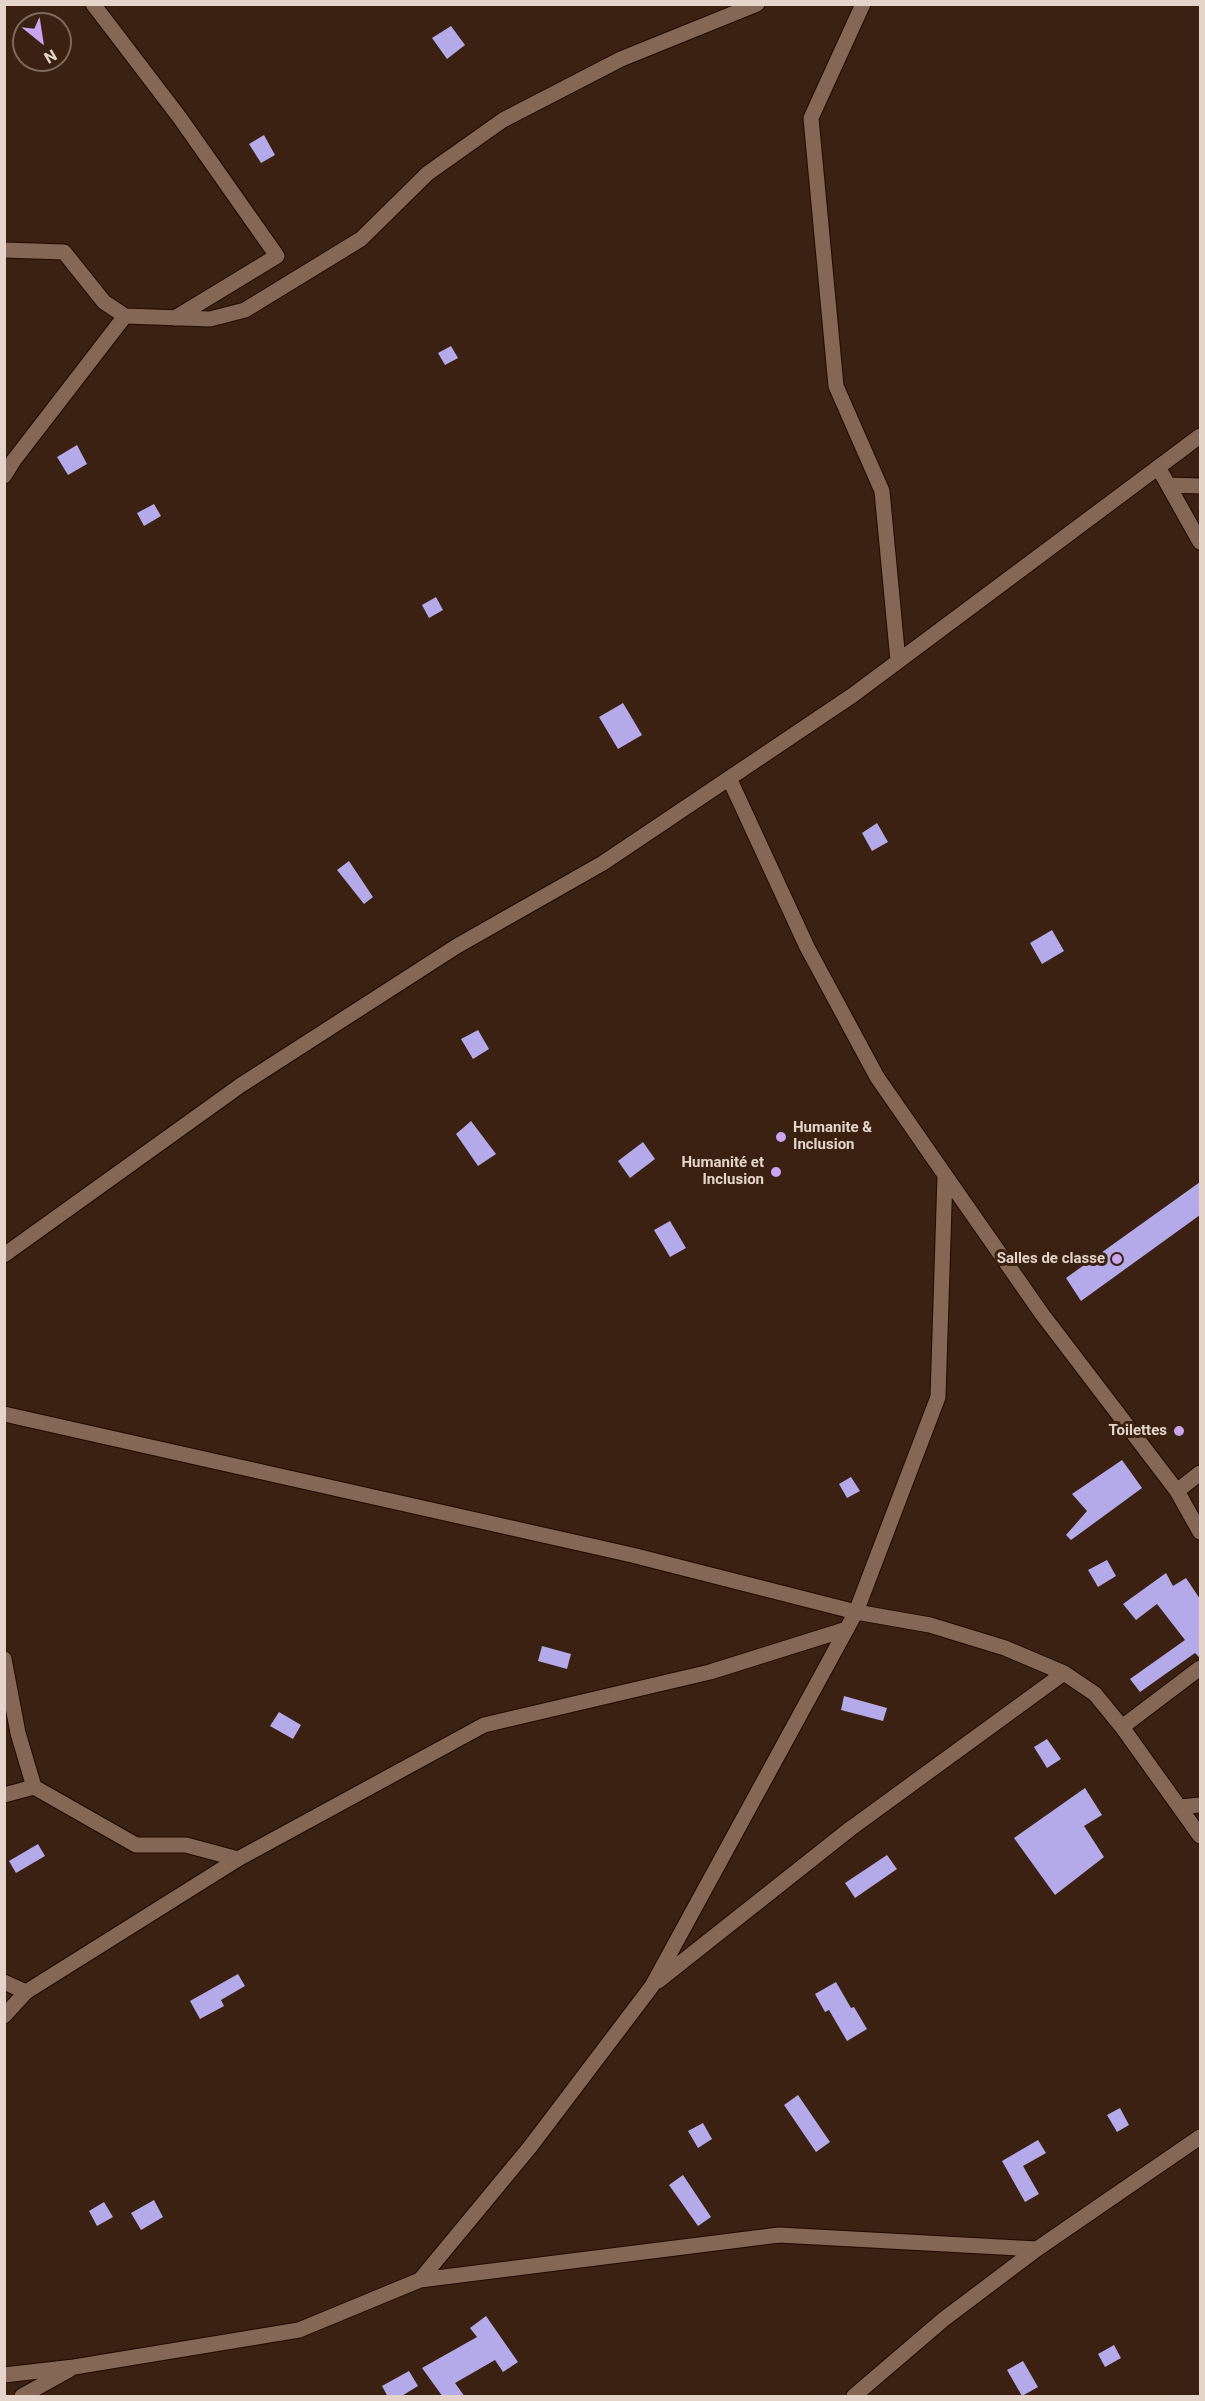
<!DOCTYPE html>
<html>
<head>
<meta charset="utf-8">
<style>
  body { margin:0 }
  #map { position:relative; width:1205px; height:2401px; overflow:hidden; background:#3a2111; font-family:Roboto,sans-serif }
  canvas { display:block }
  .frame { position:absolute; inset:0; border:6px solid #e4d4c9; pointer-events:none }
  .north { position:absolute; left:12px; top:12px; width:60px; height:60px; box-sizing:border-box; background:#3a2111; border:2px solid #7e695b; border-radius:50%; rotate:150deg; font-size:16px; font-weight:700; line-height:24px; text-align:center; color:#e4d4c9 }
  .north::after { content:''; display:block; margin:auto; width:21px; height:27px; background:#c8a5ee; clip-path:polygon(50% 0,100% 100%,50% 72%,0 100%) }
</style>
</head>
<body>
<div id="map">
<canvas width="1205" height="2401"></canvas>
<div class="frame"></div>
<div class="north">N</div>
</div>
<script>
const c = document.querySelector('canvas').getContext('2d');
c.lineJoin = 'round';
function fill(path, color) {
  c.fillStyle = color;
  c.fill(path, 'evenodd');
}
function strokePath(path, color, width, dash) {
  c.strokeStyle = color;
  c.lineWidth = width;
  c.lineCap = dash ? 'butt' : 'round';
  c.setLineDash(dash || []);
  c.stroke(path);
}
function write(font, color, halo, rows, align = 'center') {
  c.font = font + ' Roboto,sans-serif';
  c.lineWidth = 6;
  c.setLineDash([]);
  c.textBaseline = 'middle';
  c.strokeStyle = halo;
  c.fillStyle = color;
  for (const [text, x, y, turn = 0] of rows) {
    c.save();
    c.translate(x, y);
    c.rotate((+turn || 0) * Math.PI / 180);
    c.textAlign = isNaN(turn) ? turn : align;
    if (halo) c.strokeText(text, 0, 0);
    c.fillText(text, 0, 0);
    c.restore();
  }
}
fill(new Path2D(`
  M 451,26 L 465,45 L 447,59 L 432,38 Z
  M 264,135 L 275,155 L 261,163 L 249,144 Z
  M 451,346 L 458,358 L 445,365 L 438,353 Z
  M 77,445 L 87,464 L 68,475 L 57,457 Z
  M 154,504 L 161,516 L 144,526 L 137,513 Z
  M 436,597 L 443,610 L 429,618 L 422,605 Z
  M 623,703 L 642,735 L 618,749 L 599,717 Z
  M 877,823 L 888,842 L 872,851 L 862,833 Z
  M 349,861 L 373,897 L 364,904 L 337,870 Z
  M 1052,930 L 1064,951 L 1042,964 L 1030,943 Z
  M 478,1030 L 489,1049 L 473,1059 L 461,1039 Z
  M 471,1121 L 496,1154 L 478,1166 L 456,1134 Z
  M 643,1142 L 655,1159 L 630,1178 L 618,1161 Z
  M 1200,1182 L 1200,1215 L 1081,1301 L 1066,1278 Z
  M 670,1221 L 686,1248 L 670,1257 L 654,1230 Z
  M 1122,1460 L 1142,1488 L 1071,1540 L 1066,1535 L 1087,1511 L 1072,1494 Z
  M 851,1477 L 860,1491 L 847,1498 L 839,1484 Z
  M 1107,1560 L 1116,1576 L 1098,1587 L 1088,1570 Z
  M 1166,1573 L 1173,1586 L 1186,1578 L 1200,1599 L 1200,1658 L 1195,1653 L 1140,1692 L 1130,1679 L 1185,1640 L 1157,1604 L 1136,1620 L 1123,1604 Z
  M 542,1646 L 571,1654 L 567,1669 L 538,1661 Z
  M 844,1696 L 887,1708 L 883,1721 L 841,1710 Z
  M 279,1712 L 301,1725 L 293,1739 L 270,1726 Z
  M 1047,1739 L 1061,1759 L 1047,1768 L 1034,1747 Z
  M 1085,1788 L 1102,1815 L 1084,1826 L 1104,1857 L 1055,1895 L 1014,1838 Z
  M 38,1844 L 45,1856 L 16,1873 L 9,1861 Z
  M 887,1855 L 897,1869 L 855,1898 L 845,1883 Z
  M 238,1974 L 245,1986 L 221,2000 L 224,2006 L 200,2019 L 190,2001 Z
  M 836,1982 L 851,2008 L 854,2007 L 867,2029 L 847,2041 L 829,2010 L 825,2012 L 815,1994 Z
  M 798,2095 L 830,2142 L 816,2152 L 784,2105 Z
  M 1120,2108 L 1129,2125 L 1117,2132 L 1107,2115 Z
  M 703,2123 L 712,2139 L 698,2148 L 688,2131 Z
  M 1038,2140 L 1046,2153 L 1023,2166 L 1039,2194 L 1025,2202 L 1002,2161 Z
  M 683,2175 L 711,2217 L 698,2226 L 669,2185 Z
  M 154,2200 L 163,2217 L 141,2230 L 131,2213 Z
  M 104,2202 L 113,2217 L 97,2226 L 89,2211 Z
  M 486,2316 L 518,2362 L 503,2372 L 495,2360 L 455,2383 L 465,2397 L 443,2397 L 422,2368 L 477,2337 L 470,2328 Z
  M 1114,2345 L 1121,2358 L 1105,2367 L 1098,2354 Z
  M 1023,2361 L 1038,2387 L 1022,2396 L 1007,2370 Z
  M 409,2371 L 418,2386 L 400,2397 L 388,2397 L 382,2386 Z`), '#b5aae9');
const minor = new Path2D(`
  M 93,4 L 180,118 L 277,256 L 175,318
  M 863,4 L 811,118 L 836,386 L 882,491 L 898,661
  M 4,250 L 64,252 L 104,302 L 125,316 L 210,319 L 245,310 L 361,239 L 428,173 L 503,120 L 621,59 L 757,4
  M 1158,467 L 1200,542
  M 4,476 L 14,460 L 125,316
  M 1168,485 L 1200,486
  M 945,1175 L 1042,1314 L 1177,1491 L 1200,1532
  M 4,1255 L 241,1085 L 457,946 L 603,863 L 853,695 L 1200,436
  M 4,1414 L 632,1555 L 856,1612 L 930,1625 L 1005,1648 L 1064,1673 L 1095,1694 L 1122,1727 L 1200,1836
  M 1177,1491 L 1200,1473
  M 4,1659 L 18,1733 L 34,1787
  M 1122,1727 L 1200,1668
  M 4,1795 L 34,1787 L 136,1845 L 186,1845 L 238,1859
  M 1180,1807 L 1200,1805
  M 658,1981 L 850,1829 L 1064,1673
  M 4,1982 L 26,1992
  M 4,2016 L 26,1992 L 238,1859 L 484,1725 L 710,1672 L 847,1629
  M 420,2280 L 530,2147 L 652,1986 L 856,1612 L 938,1397 L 945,1175 L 877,1077 L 807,947 L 729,778
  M 4,2375 L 74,2367 L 299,2330 L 420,2280 L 779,2235 L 1037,2249 L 1200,2137
  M 22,2396 L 69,2370
  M 854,2396 L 944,2319 L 1037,2249`);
strokePath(minor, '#200a00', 17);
strokePath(minor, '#846755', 15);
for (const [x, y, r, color] of [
  [781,1137,6,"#c8a5ee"],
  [776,1172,6,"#c8a5ee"],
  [1117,1259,6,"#c8a5ee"],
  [1179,1431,6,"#c8a5ee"]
]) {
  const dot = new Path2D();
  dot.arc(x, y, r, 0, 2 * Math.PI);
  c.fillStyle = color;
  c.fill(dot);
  strokePath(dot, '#3a2111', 2);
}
write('bold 15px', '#e4d4c9', '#3a2111', [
  ["Humanite &",793,1128,"left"],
  ["Inclusion",793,1145,"left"],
  ["Humanité et",764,1163],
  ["Inclusion",764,1180],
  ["Salles de classe",1105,1259],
  ["Toilettes",1167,1431]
], 'right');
</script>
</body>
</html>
